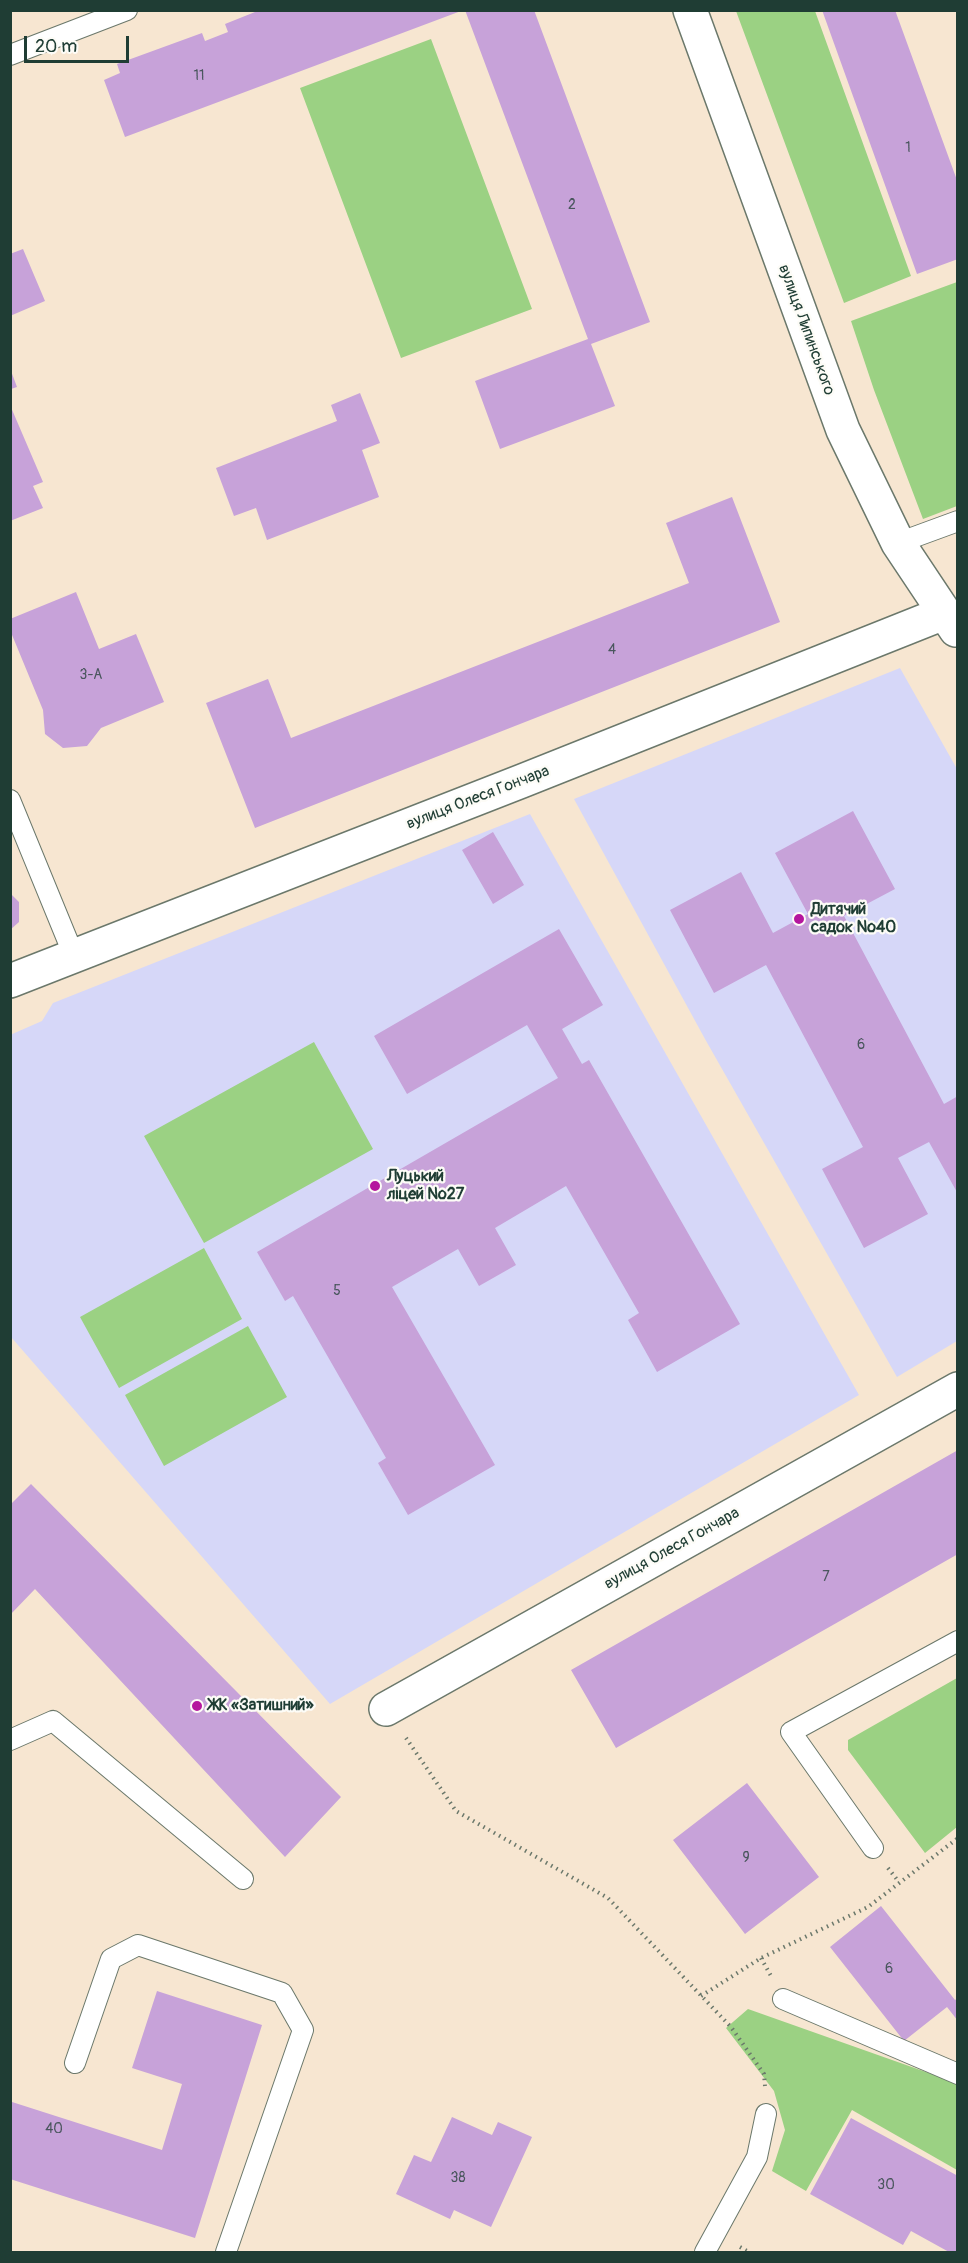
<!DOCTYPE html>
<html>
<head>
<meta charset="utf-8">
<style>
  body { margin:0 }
  #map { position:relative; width:968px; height:2263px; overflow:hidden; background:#f7e6d1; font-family:Pangolin,sans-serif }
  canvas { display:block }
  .frame { position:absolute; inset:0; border:12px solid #1f3d34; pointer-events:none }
  .scale { position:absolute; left:24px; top:36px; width:105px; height:27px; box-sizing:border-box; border:3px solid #1f3d34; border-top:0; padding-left:8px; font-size:18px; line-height:21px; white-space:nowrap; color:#1f3d34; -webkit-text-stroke:4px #fdfcf7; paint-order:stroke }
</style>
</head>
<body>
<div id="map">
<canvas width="968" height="2263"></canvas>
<div class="frame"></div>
<div class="scale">20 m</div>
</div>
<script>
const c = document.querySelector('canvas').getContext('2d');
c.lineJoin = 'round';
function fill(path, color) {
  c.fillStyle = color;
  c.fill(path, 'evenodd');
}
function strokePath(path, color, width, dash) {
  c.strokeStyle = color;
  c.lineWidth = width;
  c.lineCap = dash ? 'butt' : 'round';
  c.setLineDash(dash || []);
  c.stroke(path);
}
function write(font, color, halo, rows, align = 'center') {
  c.font = font + ' Pangolin,sans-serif';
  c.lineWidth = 4.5;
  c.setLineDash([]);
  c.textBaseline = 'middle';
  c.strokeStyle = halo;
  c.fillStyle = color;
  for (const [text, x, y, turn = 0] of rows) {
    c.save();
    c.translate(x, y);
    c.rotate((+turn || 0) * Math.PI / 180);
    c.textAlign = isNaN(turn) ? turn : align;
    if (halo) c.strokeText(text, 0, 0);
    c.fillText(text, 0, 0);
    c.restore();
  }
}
fill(new Path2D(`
  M 900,668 L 957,769 L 957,1341 L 897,1377 L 705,1039 L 574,799 Z
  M 530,814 L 859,1395 L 330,1704 L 11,1337 L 10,1035 L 42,1021 L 53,1003 Z`), '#d6d7f8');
fill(new Path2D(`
  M 736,11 L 815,11 L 911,276 L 844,303 Z
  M 431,39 L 532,309 L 401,358 L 300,88 Z
  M 957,282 L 957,506 L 923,519 L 874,390 L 851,321 Z
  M 314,1042 L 373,1149 L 204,1243 L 144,1136 Z
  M 204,1248 L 242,1319 L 119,1388 L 80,1317 Z
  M 248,1326 L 287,1397 L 164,1466 L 125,1395 Z
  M 957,1678 L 957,1827 L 925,1853 L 848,1750 L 848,1740 Z
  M 748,2009 L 957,2083 L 957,2170 L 852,2110 L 806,2191 L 772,2171 L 785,2130 L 774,2091 L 726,2028 Z`), '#9bd183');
fill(new Path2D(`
  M 260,10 L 461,10 L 461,11 L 125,137 L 104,80 L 120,73 L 117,64 L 202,33 L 205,41 L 228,32 L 225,24 Z
  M 465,10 L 534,10 L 650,322 L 591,344 L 615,406 L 500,449 L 475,381 L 588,339 Z
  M 822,10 L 895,10 L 958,183 L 958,259 L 917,274 Z
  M 23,249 L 45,301 L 10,316 L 10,254 Z
  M 11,371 L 17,387 L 11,389 Z
  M 360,393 L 380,443 L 362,450 L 379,497 L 267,540 L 256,508 L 234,516 L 216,468 L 337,421 L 331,405 Z
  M 10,405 L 43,482 L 33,486 L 43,508 L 10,521 Z
  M 732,497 L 780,622 L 255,828 L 206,703 L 268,679 L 291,738 L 689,583 L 666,523 Z
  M 76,592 L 99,649 L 136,634 L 164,702 L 101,728 L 87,746 L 63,748 L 45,734 L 43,710 L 10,630 L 10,619 Z
  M 853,811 L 895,889 L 844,916 L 944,1104 L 958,1096 L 958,1194 L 929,1142 L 898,1158 L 928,1214 L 864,1248 L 822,1169 L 863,1147 L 766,965 L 714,993 L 670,910 L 741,872 L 773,933 L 808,914 L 775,853 Z
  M 493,832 L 524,885 L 493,904 L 462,850 Z
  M 10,893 L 19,902 L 19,922 L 10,930 Z
  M 559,929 L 603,1005 L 562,1029 L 582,1064 L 589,1060 L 740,1324 L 657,1372 L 628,1320 L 639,1313 L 566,1186 L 495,1228 L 516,1265 L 479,1286 L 458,1249 L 392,1287 L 495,1465 L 408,1515 L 378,1463 L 386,1458 L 293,1296 L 285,1301 L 257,1252 L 558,1078 L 527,1025 L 407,1094 L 374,1036 Z
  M 958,1450 L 958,1554 L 616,1748 L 571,1670 Z
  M 31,1484 L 341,1797 L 285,1857 L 35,1589 L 10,1615 L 10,1505 Z
  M 747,1783 L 819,1877 L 745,1934 L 673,1840 Z
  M 881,1906 L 955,2000 L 958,1998 L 958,2021 L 947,2007 L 904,2041 L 830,1947 Z
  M 157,1991 L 262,2025 L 195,2238 L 10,2179 L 10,2108 L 12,2102 L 162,2150 L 182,2084 L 132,2068 Z
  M 452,2117 L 492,2135 L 498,2122 L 532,2137 L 491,2227 L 454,2210 L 450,2219 L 396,2194 L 414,2155 L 431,2162 Z
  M 851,2118 L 958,2176 L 958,2252 L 949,2252 L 911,2231 L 903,2245 L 810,2194 Z`), '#c7a2d9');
const lane = new Path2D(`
  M 10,55 L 127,10
  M 898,543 L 958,521
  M 10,800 L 74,956
  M 10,1740 L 53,1721 L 243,1879
  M 873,1848 L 791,1732 L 958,1641
  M 783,1999 L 958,2074
  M 75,2063 L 111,1959 L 138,1945 L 282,1993 L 303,2030 L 226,2252
  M 705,2252 L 757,2157 L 766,2114`);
const street = new Path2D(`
  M 690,10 L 843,430 L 898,543 L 956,630
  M 10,981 L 522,781 L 944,613
  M 386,1709 L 958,1389`);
strokePath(lane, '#6b786b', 22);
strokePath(street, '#6b786b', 36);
strokePath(new Path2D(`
  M 406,1738 L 456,1811 L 608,1898 L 731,2027 L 764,2074 L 765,2086
  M 888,1868 L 899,1882
  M 761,1958 L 771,1976
  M 701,1996 L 761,1958 L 868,1907 L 958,1838
  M 740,2247 L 749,2252`), '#6b786b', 4, [1.5, 4.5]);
strokePath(lane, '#fff', 20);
strokePath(street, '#fff', 33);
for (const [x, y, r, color] of [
  [799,919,6,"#b5179e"],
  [375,1186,6,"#b5179e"],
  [197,1706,6,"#b5179e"]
]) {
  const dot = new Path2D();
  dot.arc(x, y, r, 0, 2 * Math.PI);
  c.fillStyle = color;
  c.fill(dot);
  strokePath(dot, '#fdfcf7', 2);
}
write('14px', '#49565d', null, [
  ["11",199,76],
  ["1",908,148],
  ["2",572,205],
  ["4",612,650],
  ["3-А",91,675],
  ["6",861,1045],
  ["5",337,1291],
  ["7",826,1577],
  ["9",746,1858],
  ["6",889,1969],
  ["40",54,2129],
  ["38",458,2178],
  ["30",886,2185]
]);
write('16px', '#1f3d34', '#fdfcf7', [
  ["вулиця Липинського",806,330,70],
  ["вулиця Олеся Гончара",478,798,-21],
  ["вулиця Олеся Гончара",672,1549,-29]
]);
write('bold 16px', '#1f3d34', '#fdfcf7', [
  ["Дитячий",811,910],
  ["садок №40",811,928],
  ["Луцький",387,1177],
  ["ліцей №27",387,1195],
  ["ЖК «Затишний»",209,1706]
], 'left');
</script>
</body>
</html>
